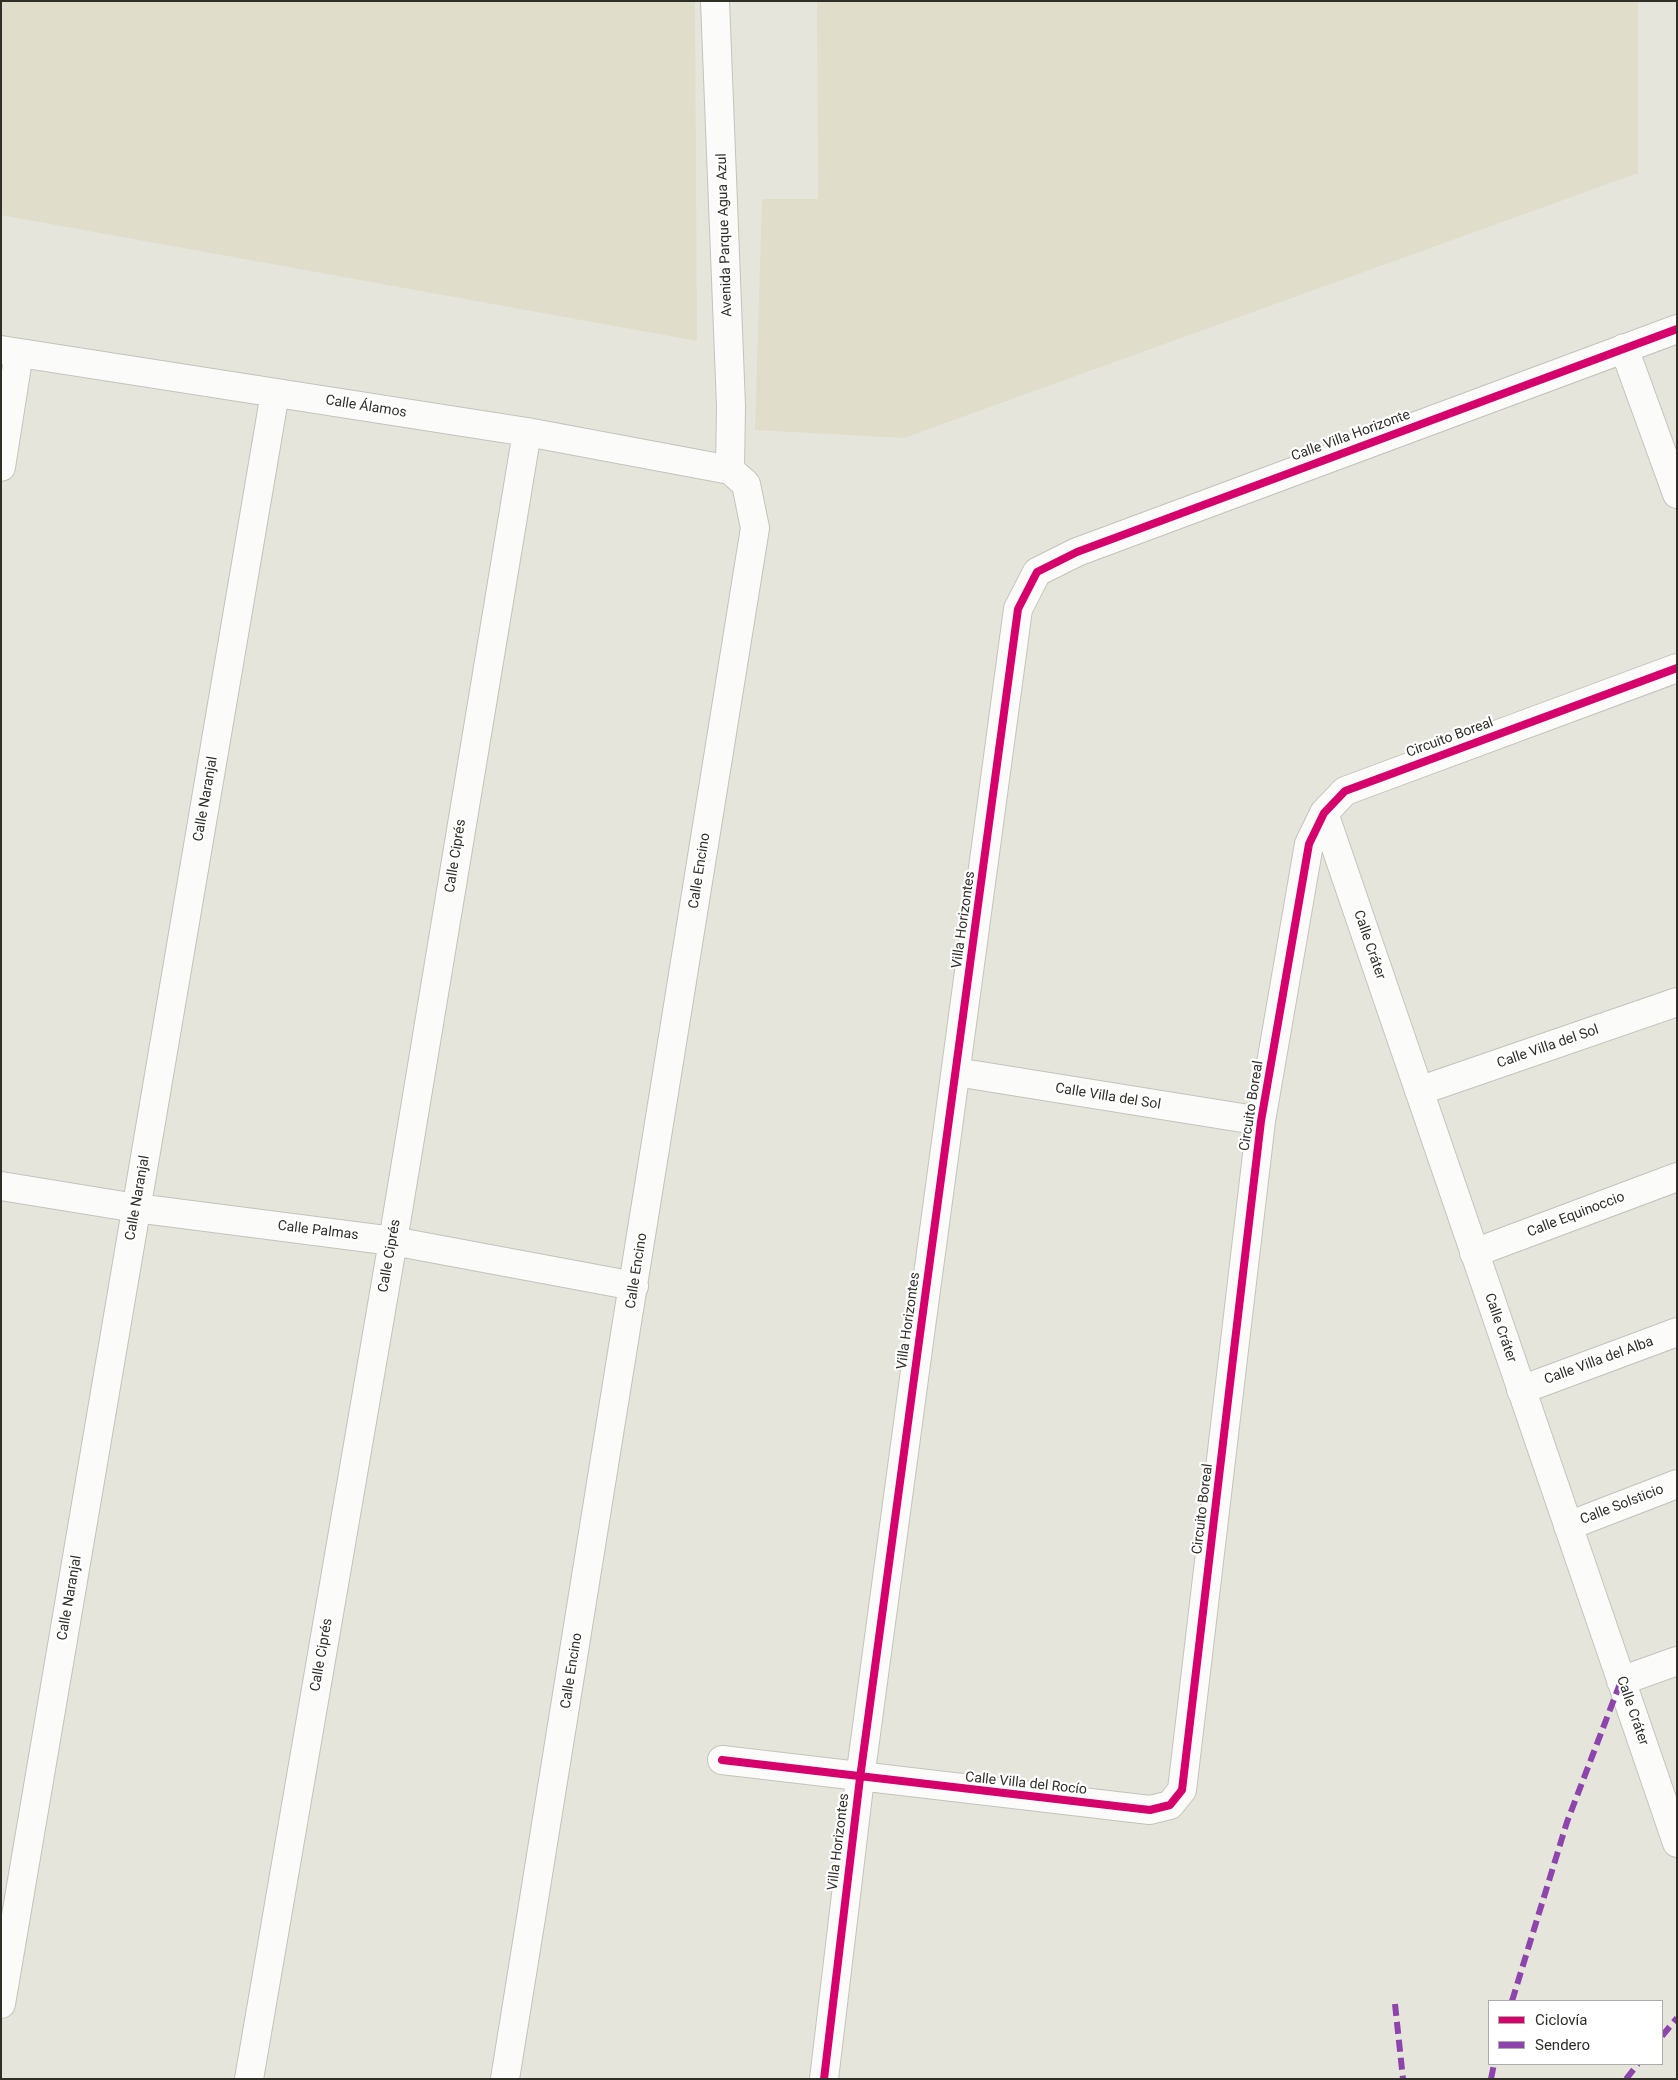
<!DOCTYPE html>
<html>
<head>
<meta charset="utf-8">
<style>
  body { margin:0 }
  #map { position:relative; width:1678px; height:2080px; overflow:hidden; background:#e6e5db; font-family:Roboto,sans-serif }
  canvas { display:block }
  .frame { position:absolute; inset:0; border:2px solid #2f2e27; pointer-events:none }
  .legend { position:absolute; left:1488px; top:2000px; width:175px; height:65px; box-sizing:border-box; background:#fff; border:1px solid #acaba9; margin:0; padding:6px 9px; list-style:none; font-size:15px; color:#2f2e27 }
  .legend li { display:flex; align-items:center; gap:10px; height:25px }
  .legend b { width:25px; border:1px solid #acaba9 }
</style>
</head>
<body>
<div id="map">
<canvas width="1678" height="2080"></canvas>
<div class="frame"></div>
<ul class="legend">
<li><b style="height:6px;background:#d6006c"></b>Ciclovía</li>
<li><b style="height:6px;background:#8e44ad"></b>Sendero</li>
</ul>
</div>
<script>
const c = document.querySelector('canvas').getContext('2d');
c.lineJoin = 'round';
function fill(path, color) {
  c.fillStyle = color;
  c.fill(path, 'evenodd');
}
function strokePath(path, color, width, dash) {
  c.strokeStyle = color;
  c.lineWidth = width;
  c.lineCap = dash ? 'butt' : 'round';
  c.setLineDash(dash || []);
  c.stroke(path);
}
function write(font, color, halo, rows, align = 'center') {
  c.font = font + ' Roboto,sans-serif';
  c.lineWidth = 4.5;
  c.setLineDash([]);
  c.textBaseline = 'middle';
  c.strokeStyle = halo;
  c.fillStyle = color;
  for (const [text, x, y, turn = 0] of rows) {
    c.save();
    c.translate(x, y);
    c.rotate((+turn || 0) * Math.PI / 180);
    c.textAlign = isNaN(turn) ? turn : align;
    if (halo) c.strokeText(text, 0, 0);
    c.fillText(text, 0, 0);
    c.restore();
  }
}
fill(new Path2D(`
  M 1,1 L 695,1 L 697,341 L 1,215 Z
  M 817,1 L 1638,1 L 1638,173 L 904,438 L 755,430 L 762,199 L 818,199 Z`), '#e0ddcb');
const minor = new Path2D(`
  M 715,1 L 731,406 L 730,470
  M 1624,348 L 1677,494
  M 1,350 L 527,432 L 730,470
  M 1,467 L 19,353
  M 1324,813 L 1677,1843
  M 956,1072 L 1261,1121
  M 1419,1091 L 1677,1002
  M 1,1186 L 136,1208 L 393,1241 L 634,1286
  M 1474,1253 L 1677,1177
  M 1521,1390 L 1677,1332
  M 1568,1526 L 1677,1484
  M 1621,1681 L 1677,1661
  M 722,1760 L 1150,1810 L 1170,1805 L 1182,1790 L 1261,1121 L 1309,844 L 1324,813 L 1345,791 L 1677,668
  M 1,2004 L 275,393
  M 249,2079 L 393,1241 L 527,432
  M 505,2079 L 755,528 L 746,484 L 730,470
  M 824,2079 L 860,1778 L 1018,609 L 1037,572 L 1077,552 L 1677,329`);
strokePath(minor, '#c4c3bb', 30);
strokePath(minor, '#fbfbfa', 28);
strokePath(new Path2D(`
  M 1512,2001 L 1567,1822 L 1621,1681
  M 1395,2004 L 1403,2079
  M 1662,2036 L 1677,2018
  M 1491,2079 L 1494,2064
  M 1626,2079 L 1638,2064`), '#8e44ad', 6, [12, 6]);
strokePath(new Path2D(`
  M 722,1760 L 1150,1810 L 1170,1805 L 1182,1790 L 1261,1121 L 1309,844 L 1324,813 L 1345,791 L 1677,668
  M 824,2079 L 860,1778 L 1018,609 L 1037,572 L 1077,552 L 1677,329`), '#d6006c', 8);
write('14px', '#2f2e27', '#fff', [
  ["Avenida Parque Agua Azul",725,235,-92],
  ["Calle Álamos",366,407,9],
  ["Calle Villa Horizonte",1351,436,-20],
  ["Circuito Boreal",1450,738,-20],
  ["Calle Naranjal",206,799,-80],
  ["Calle Ciprés",456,856,-81],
  ["Calle Encino",700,871,-81],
  ["Villa Horizontes",964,920,-82],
  ["Calle Cráter",1369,945,71],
  ["Calle Villa del Sol",1548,1047,-19],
  ["Calle Villa del Sol",1108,1097,9],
  ["Circuito Boreal",1252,1106,-81],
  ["Calle Naranjal",138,1198,-80],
  ["Calle Equinoccio",1576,1215,-21],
  ["Calle Palmas",318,1231,7],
  ["Calle Ciprés",390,1256,-80],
  ["Calle Encino",637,1271,-81],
  ["Villa Horizontes",909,1321,-82],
  ["Calle Cráter",1500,1328,71],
  ["Calle Villa del Alba",1599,1361,-20],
  ["Calle Solsticio",1622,1505,-21],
  ["Circuito Boreal",1203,1509,-83],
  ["Calle Naranjal",70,1598,-80],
  ["Calle Ciprés",322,1655,-80],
  ["Calle Encino",572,1671,-81],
  ["Calle Cráter",1632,1711,71],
  ["Calle Villa del Rocío",1026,1784,6],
  ["Villa Horizontes",839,1842,-83]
]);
</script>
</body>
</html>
